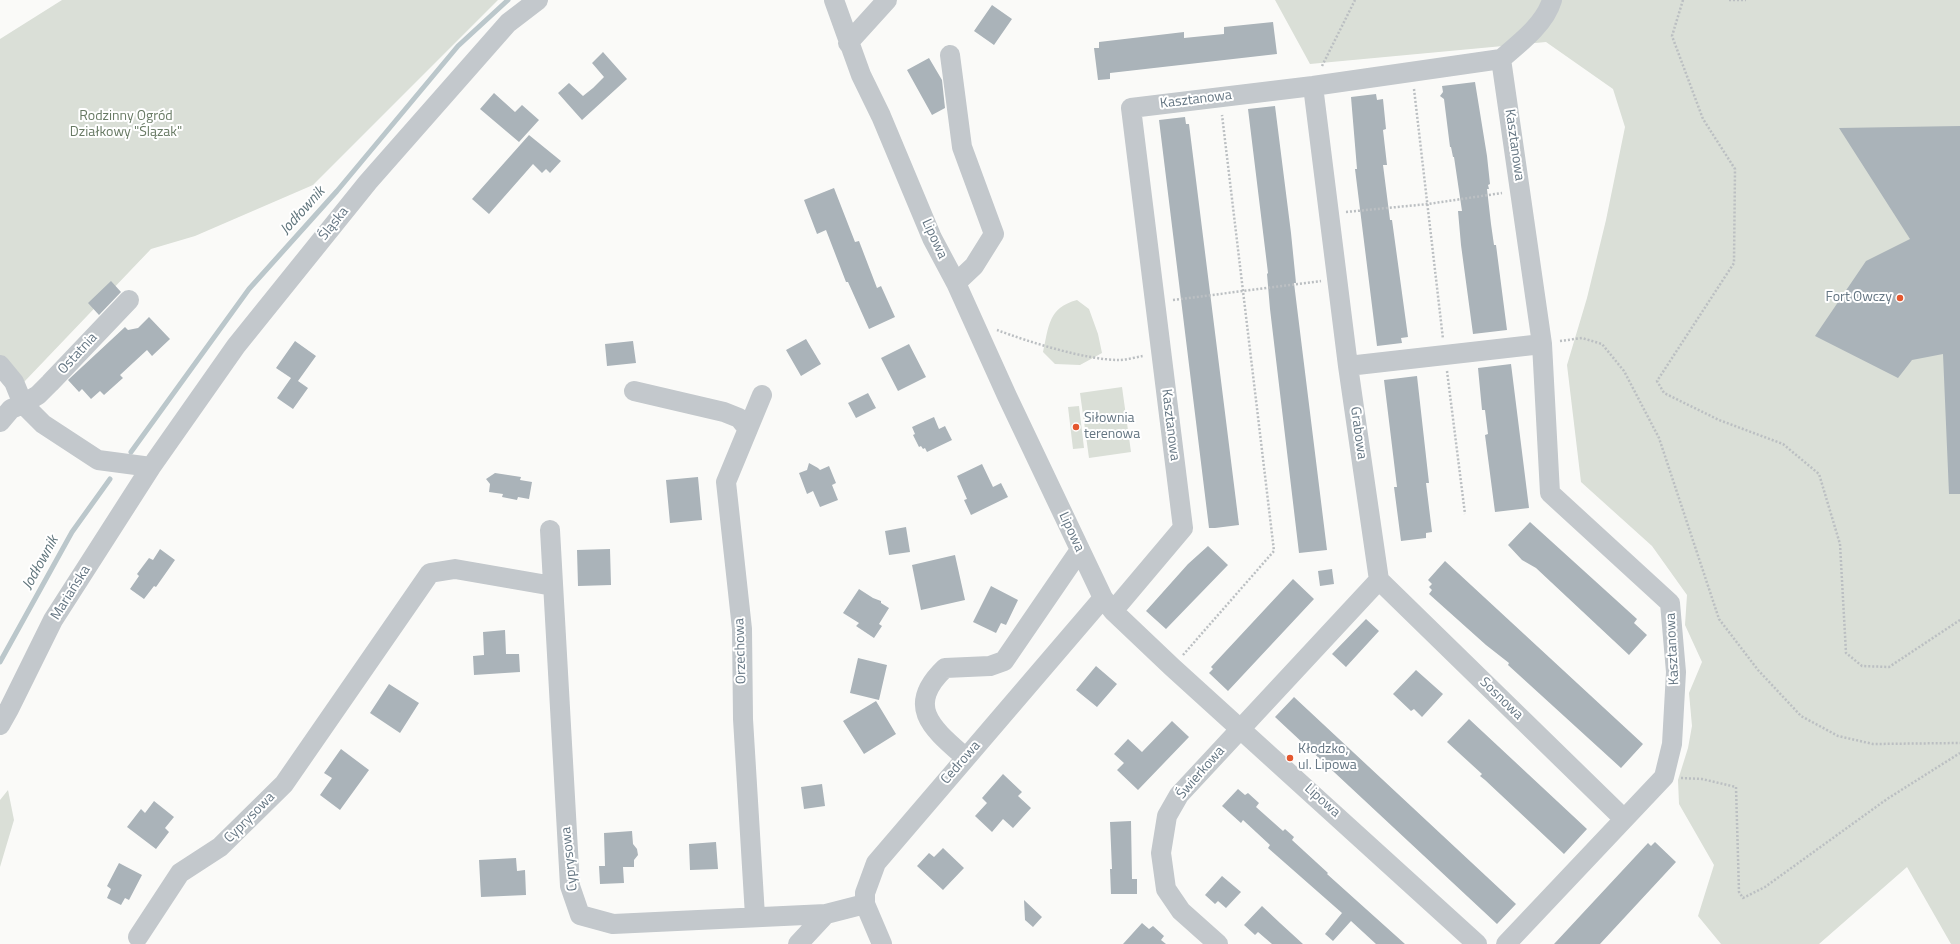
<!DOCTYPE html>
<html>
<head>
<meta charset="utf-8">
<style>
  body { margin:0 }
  canvas { display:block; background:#fafaf8 }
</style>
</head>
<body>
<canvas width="1960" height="944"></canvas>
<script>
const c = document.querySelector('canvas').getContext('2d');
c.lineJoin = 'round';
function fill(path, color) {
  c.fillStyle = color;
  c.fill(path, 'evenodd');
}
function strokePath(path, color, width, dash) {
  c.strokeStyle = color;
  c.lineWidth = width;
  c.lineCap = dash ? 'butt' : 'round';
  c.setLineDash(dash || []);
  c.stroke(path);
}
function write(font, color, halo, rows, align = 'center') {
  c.font = font + ' "Titillium Web",sans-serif';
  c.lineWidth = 4;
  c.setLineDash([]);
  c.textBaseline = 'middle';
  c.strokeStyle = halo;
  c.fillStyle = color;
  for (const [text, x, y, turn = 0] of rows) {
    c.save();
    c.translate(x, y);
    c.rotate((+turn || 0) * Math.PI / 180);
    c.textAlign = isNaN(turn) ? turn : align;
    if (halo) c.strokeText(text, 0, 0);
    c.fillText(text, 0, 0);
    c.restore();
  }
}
fill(new Path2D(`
  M 62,0 L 498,0 L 313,185 L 195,236 L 151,249 L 24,382 L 0,358 L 0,39 Z
  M 1275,0 L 1960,0 L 1960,944 L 1951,944 L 1907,867 L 1819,944 L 1721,944 L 1698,916 L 1714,865 L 1679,804 L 1678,780 L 1688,748 L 1692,726 L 1689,693 L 1702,662 L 1685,625 L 1687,595 L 1652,546 L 1581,482 L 1567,365 L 1587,298 L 1606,220 L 1625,127 L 1613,89 L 1546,42 L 1310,64 Z
  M 1077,300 L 1089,309 L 1098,334 L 1102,353 L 1080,365 L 1055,364 L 1043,352 C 1049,326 1048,308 1077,300 Z
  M 1122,387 L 1131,452 L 1089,458 L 1080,393 Z
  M 1079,406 L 1084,448 L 1073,449 L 1068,407 Z
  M 8,790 L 14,820 L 0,867 L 0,800 Z`), '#dadfd7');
strokePath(new Path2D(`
  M 131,452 L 249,289 L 337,191 L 458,46 L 508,0
  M 0,662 L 72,532 L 110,479`), '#bbc7cb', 5);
fill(new Path2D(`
  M 992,5 L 1012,19 L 994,45 L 974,31 Z
  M 1273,22 L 1277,54 L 1110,73 L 1110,79 L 1098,80 L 1094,48 L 1099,48 L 1099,42 L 1184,32 L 1184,38 L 1224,34 L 1224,27 Z
  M 603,52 L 627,79 L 582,120 L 558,93 L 569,83 L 583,96 L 593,88 L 604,77 L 592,63 Z
  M 929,58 L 942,80 L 945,108 L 932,115 L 907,70 Z
  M 1475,82 L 1487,156 L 1490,184 L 1488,185 L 1489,189 L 1487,189 L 1491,224 L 1494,245 L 1496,245 L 1507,330 L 1473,334 L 1461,245 L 1458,211 L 1462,211 L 1454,157 L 1453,157 L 1451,147 L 1450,147 L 1444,99 L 1440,96 L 1443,92 L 1442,86 Z
  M 494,93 L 515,112 L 522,105 L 539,120 L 519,142 L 480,109 Z
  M 1376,94 L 1377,100 L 1383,99 L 1386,129 L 1383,130 L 1387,165 L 1383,165 L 1390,220 L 1392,220 L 1408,337 L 1401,338 L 1402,343 L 1377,346 L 1355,169 L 1357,169 L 1351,97 Z
  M 1275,106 L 1291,233 L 1296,283 L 1294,283 L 1327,550 L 1299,553 L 1270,309 L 1267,274 L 1268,273 L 1248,109 Z
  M 1185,117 L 1186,124 L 1189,124 L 1239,525 L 1215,528 L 1209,528 L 1159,120 Z
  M 1960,126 L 1960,494 L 1949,494 L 1943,354 L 1912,360 L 1898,378 L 1815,336 L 1866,261 L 1910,239 L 1839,128 Z
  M 529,135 L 561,161 L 550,173 L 546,169 L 542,173 L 533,164 L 489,214 L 472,199 Z
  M 834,188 L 855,242 L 859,241 L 877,288 L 881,286 L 895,317 L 869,329 L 848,282 L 846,282 L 826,230 L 817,234 L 804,200 Z
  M 111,281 L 121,292 L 99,315 L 88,303 Z
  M 149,317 L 170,339 L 152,356 L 147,350 L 120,375 L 123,378 L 104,395 L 100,391 L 91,399 L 82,389 L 79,392 L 68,380 L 125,327 L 128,330 L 138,328 Z
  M 806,339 L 821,364 L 801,376 L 786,350 Z
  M 295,341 L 316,356 L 298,381 L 308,388 L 293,409 L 277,398 L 291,378 L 276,368 Z
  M 633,341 L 636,363 L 607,366 L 605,344 Z
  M 909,344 L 926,377 L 898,391 L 881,358 Z
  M 1511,364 L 1529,508 L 1495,512 L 1485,435 L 1488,434 L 1485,410 L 1482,410 L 1478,368 Z
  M 1417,376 L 1429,483 L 1426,483 L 1432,532 L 1426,533 L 1426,538 L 1401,541 L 1394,487 L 1397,487 L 1384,380 Z
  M 868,393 L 876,408 L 856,418 L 848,403 Z
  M 934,417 L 939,429 L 945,426 L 952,440 L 927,452 L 925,448 L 923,449 L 921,446 L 919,447 L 913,435 L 915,434 L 912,427 Z
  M 809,463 L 818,468 L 820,470 L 829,466 L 836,483 L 832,485 L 838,500 L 820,507 L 813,491 L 807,494 L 799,473 L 807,470 Z
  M 982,464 L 993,487 L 1001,483 L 1008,497 L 971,515 L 964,500 L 967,499 L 957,476 Z
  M 495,473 L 521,477 L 520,480 L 532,482 L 529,499 L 518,497 L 517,500 L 502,497 L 503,494 L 489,492 L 490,484 L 486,479 Z
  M 698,477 L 702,520 L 670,523 L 666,480 Z
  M 1530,522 L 1637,619 L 1634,623 L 1647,635 L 1629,655 L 1536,568 L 1522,560 L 1508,545 Z
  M 906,527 L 910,552 L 889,555 L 885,531 Z
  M 1208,546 L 1228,565 L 1166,629 L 1146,611 L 1188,564 Z
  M 160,549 L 175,560 L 156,587 L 154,586 L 144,599 L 130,589 L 139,576 L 137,574 L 149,558 L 153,560 Z
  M 610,549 L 611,585 L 578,586 L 577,550 Z
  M 955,555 L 965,600 L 921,610 L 912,565 Z
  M 1445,561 L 1643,744 L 1621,768 L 1508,665 L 1509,663 L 1486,645 L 1429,594 L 1432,590 L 1429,587 L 1432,584 L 1428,580 Z
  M 1332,569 L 1334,584 L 1320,586 L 1318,571 Z
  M 1293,579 L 1314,599 L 1228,691 L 1209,673 L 1213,669 L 1211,667 Z
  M 991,586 L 1018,600 L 1006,625 L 1001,623 L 996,633 L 973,622 Z
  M 859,589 L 873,598 L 881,601 L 881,603 L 889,608 L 879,624 L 882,626 L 874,638 L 856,626 L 859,623 L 843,613 Z
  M 1366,619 L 1379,631 L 1346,667 L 1332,654 Z
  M 505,630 L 506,654 L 519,654 L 520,672 L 474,675 L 473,656 L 484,655 L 483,632 Z
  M 858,658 L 887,665 L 879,700 L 850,693 Z
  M 1096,666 L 1117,684 L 1097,707 L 1076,690 Z
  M 1416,670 L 1443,694 L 1422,717 L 1414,709 L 1411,711 L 1393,694 Z
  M 389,684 L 419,703 L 400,733 L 370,713 Z
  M 1294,697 L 1516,904 L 1497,924 L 1275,717 Z
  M 876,701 L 896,734 L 864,754 L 843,721 Z
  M 1469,719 L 1587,829 L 1564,854 L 1485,780 L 1480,776 L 1482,774 L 1447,742 Z
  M 1172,721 L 1189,737 L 1138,790 L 1117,770 L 1124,763 L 1114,754 L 1128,739 L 1142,752 Z
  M 341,749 L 369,770 L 340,810 L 320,795 L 332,778 L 324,773 Z
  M 1003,774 L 1022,792 L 1018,796 L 1031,808 L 1013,828 L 1003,819 L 992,832 L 975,816 L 987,803 L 982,798 Z
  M 822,784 L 825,806 L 804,809 L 801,787 Z
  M 1238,789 L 1245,795 L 1248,793 L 1259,803 L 1256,807 L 1283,831 L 1285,829 L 1294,837 L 1292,840 L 1328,873 L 1327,874 L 1405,944 L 1376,944 L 1351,921 L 1333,941 L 1325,934 L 1342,913 L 1268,848 L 1270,845 L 1243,820 L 1241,823 L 1222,806 Z
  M 154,801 L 174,817 L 165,828 L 169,832 L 156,849 L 127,827 L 141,809 L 145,813 Z
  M 1131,821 L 1132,879 L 1137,879 L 1137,894 L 1111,894 L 1110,869 L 1112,869 L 1110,822 Z
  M 632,831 L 633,844 L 637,849 L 638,855 L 634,860 L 634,867 L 623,867 L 624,883 L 600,884 L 599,866 L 605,866 L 604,833 Z
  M 716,842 L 718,869 L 690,870 L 689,844 Z
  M 1655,842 L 1676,862 L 1600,944 L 1554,944 L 1648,843 L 1651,846 Z
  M 943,848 L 964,868 L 943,890 L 917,866 L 929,853 L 934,857 Z
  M 516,858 L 517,871 L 525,870 L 526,895 L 481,897 L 479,860 Z
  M 119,863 L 142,875 L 129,900 L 125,898 L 121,905 L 107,898 L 111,889 L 107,886 Z
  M 1222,876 L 1241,892 L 1226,908 L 1218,901 L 1215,904 L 1205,895 Z
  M 1024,900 L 1042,917 L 1033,927 L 1025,920 Z
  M 1262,906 L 1280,923 L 1303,944 L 1272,944 L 1258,932 L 1255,935 L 1244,925 Z
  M 1142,923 L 1149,929 L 1153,926 L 1164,936 L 1161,940 L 1166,944 L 1123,944 Z`), '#aab3b9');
strokePath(new Path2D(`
  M 1683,0 L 1672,36 L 1703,119 L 1735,169 L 1734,263 L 1657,381 L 1664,393 L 1719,420 L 1783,444 L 1819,474 L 1840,544 L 1846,653 L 1862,666 L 1889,667 L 1960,620
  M 1729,0 L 1746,0
  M 1322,66 L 1355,0
  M 1414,89 L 1443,339
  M 1346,212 L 1428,204 L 1502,193
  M 1173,300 L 1321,281
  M 997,330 C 1029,342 1086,360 1119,360 C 1127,360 1136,357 1143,356
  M 1560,341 L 1582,338 L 1602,344 L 1624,371 L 1659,438 L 1719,619 L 1758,670 L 1801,716 L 1838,736 L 1873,744 L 1960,743
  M 1447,371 L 1465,514
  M 1183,655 L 1274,551 L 1222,115
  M 1681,778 L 1702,779 L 1736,787 L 1739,892 L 1743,898 L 1765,887 L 1887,799 L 1960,753`), '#bbbfc2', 2.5, [2, 2]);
strokePath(new Path2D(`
  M 834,0 L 861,75 L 881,116 L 932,238 L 956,283 L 1007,396 L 1103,598 L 1113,611 L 1172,667 L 1477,944
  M 848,43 L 887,0
  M 950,55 L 962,147 L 994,234 L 974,266 L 956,283
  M 1501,59 L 1542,344 L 1550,493 L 1670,603 L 1676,672 L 1672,744 L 1664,777 L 1506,944
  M 1501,59 C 1520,43 1545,24 1552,0
  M 1313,86 L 1348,366 L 1379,580
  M 129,300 L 50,383 L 38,395 L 23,404 L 43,424 L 98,460 L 151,467
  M 0,365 L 14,382 L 23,404 L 11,409 L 0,422
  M 1348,366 L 1542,344
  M 634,391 L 724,412 L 739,418 L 748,429
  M 550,530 L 570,886 L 580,915 L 613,924 L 826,914 L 865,904
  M 1379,580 L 1624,819
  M 1113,611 L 1183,528 L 1131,108 L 1313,86 L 1501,59
  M 0,725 L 9,709 L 53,620 L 151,467 L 236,346 L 368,182 L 508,23 L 538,0
  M 966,758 C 933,729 904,707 945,668 L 990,666 L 1004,661 L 1080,550
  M 755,916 L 743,719 L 742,629 L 726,482 L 762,395
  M 138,937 L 180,873 L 220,847 L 284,784 L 430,573 L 455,569 L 553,586
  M 798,944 L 826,914
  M 882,944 L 865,904 L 865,893 L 876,863 L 1103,598
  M 1218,944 L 1181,911 L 1166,889 L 1161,853 L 1167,816 L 1179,795 L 1379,580`), '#c3c8cc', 20);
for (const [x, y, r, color] of [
  [1900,298,4,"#e4572e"],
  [1076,427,4,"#e4572e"],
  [1290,758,4,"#e4572e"]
]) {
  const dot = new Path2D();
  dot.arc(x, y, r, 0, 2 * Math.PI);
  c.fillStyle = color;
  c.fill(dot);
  strokePath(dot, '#fff', 1.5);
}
write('14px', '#657683', '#fff', [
  ["Kasztanowa",1196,100,-7],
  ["Kasztanowa",1514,145,82],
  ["Śląska",334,224,-51],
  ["Lipowa",934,239,65],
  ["Ostatnia",78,354,-47],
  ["Kasztanowa",1170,425,83],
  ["Grabowa",1358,433,82],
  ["Lipowa",1071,532,65],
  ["Mariańska",71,593,-58],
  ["Kasztanowa",1673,649,-93],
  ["Orzechowa",741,651,-92],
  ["Sosnowa",1501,699,44],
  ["Cedrowa",961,763,-49],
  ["Świerkowa",1201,773,-49],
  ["Lipowa",1322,801,42],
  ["Cyprysowa",250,818,-45],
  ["Cyprysowa",570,859,-96]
]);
write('14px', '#687a64', '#fff', [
  ["Rodzinny Ogród",126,117],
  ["Działkowy \"Ślązak\"",126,133]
]);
write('14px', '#657683', '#fff', [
  ["Fort Owczy",1892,298,"right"],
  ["Siłownia",1084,419],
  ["terenowa",1084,435],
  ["Kłodzko,",1298,750],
  ["ul. Lipowa",1298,766]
], 'left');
write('italic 15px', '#60757c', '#fff', [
  ["Jodłownik",303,211,-48],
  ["Jodłownik",41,563,-61]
]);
</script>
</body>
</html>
